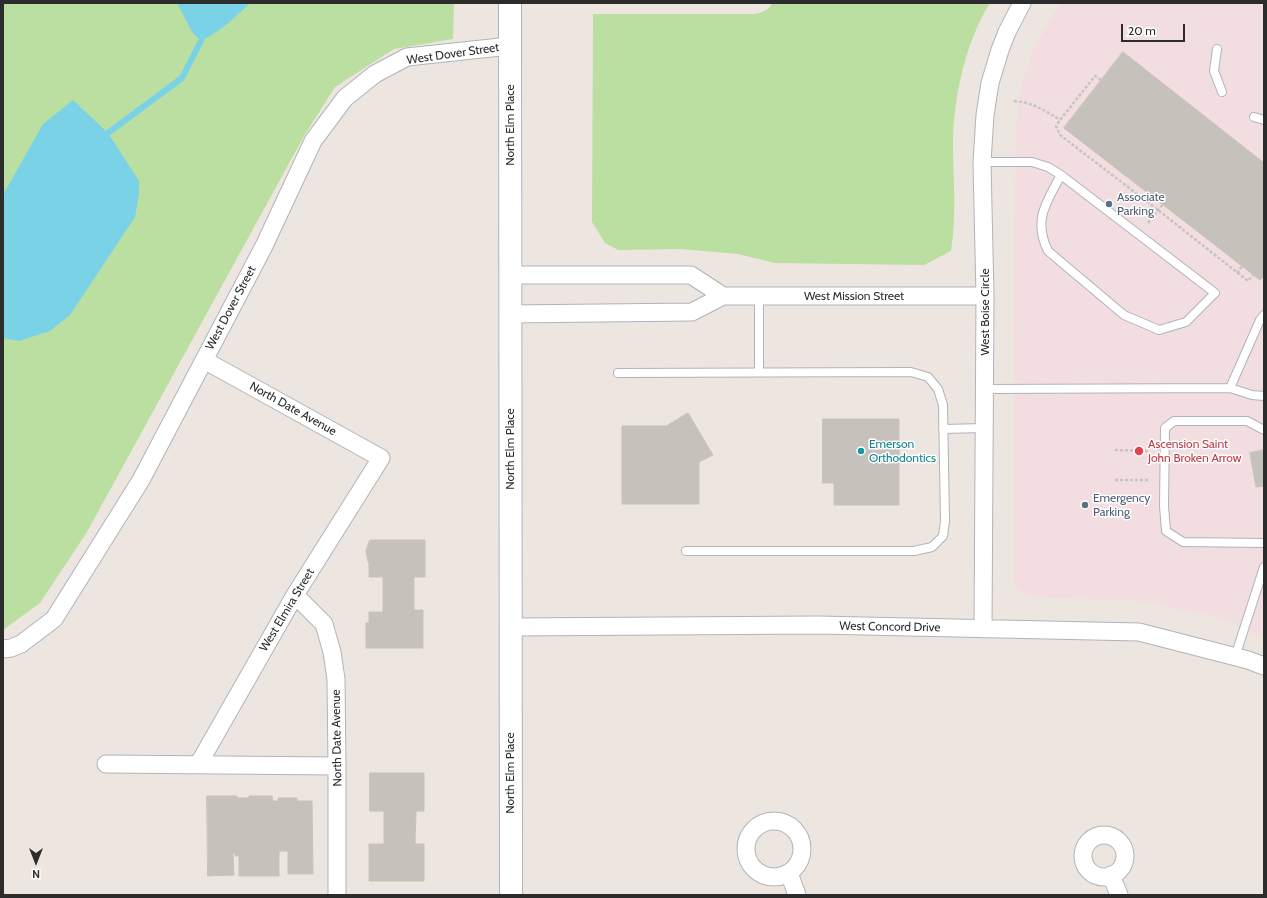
<!DOCTYPE html>
<html>
<head>
<meta charset="utf-8">
<style>
  body { margin:0 }
  #map { position:relative; width:1267px; height:898px; overflow:hidden; background:#ede6e0; font-family:Cabin,sans-serif }
  canvas { display:block }
  .frame { position:absolute; inset:0; border:4px solid #2c2c2c; pointer-events:none }
  .north { position:absolute; left:16px; top:842px; width:40px; height:40px; -webkit-text-stroke:3px #fff; paint-order:stroke; rotate:180deg; font-size:11px; font-weight:700; line-height:16px; text-align:center; color:#2c2c2c }
  .north::after { content:''; display:block; margin:auto; width:14px; height:18px; background:#2c2c2c; clip-path:polygon(50% 0,100% 100%,50% 72%,0 100%) }
  .scale { position:absolute; left:1121px; top:24px; width:64px; height:18px; box-sizing:border-box; border:2px solid #2c2c2c; border-top:0; padding-left:5px; font-size:12px; line-height:14px; white-space:nowrap; color:#2c2c2c; -webkit-text-stroke:3px #fff; paint-order:stroke }
</style>
</head>
<body>
<div id="map">
<canvas width="1267" height="898"></canvas>
<div class="frame"></div>
<div class="north">N</div>
<div class="scale">20 m</div>
</div>
<script>
const c = document.querySelector('canvas').getContext('2d');
c.lineJoin = 'round';
function fill(path, color) {
  c.fillStyle = color;
  c.fill(path, 'evenodd');
}
function strokePath(path, color, width, dash) {
  c.strokeStyle = color;
  c.lineWidth = width;
  c.lineCap = dash ? 'butt' : 'round';
  c.setLineDash(dash || []);
  c.stroke(path);
}
function write(font, color, halo, rows, align = 'center') {
  c.font = font + ' Cabin,sans-serif';
  c.lineWidth = 3;
  c.setLineDash([]);
  c.textBaseline = 'middle';
  c.strokeStyle = halo;
  c.fillStyle = color;
  for (const [text, x, y, turn = 0] of rows) {
    c.save();
    c.translate(x, y);
    c.rotate((+turn || 0) * Math.PI / 180);
    c.textAlign = isNaN(turn) ? turn : align;
    if (halo) c.strokeText(text, 0, 0);
    c.fillText(text, 0, 0);
    c.restore();
  }
}
fill(new Path2D(`
  M 1062,3 L 1264,3 L 1264,638 L 1219,618 L 1137,601 L 1030,597 L 1020,591 L 1014,581 L 1013,320 L 1016,127 L 1020,91 L 1033,50 L 1054,13 Z`), '#f2dee0');
fill(new Path2D(`
  M 3,3 L 454,3 L 453,39 L 394,49 L 335,87 L 304,136 L 87,532 L 40,603 L 3,630 Z
  M 772,3 L 990,3 C 966,41 954,95 953,141 C 953,178 957,214 951,251 L 924,265 L 775,263 L 738,254 L 680,249 L 618,250 L 605,243 L 592,222 L 593,14 L 755,14 C 762,12 770,10 772,3 Z`), '#badfa0');
fill(new Path2D(`
  M 177,3 L 250,3 C 237,16 218,33 201,41 L 192,32 Z
  M 73,100 L 108,133 L 139,181 L 139,194 L 135,217 L 70,315 L 50,331 L 19,341 L 3,338 L 3,195 L 43,124 Z`), '#7ad2e7');
strokePath(new Path2D(`
  M 108,133 L 182,78 L 201,41`), '#7ad2e7', 6);
const building = new Path2D(`
  M 1123,52 L 1264,163 L 1264,276 L 1260,280 L 1064,128 Z
  M 688,413 L 713,455 L 699,462 L 699,504 L 622,504 L 622,426 L 666,426 Z
  M 823,419 L 899,419 L 899,505 L 834,505 L 834,483 L 823,483 Z
  M 1264,450 L 1264,486 L 1256,487 L 1250,453 Z
  M 370,540 L 425,540 L 425,577 L 414,577 L 414,610 L 423,610 L 423,648 L 366,648 L 366,623 L 369,623 L 369,612 L 383,612 L 383,577 L 369,577 L 369,562 L 368,562 L 366,551 Z
  M 370,773 L 424,773 L 424,811 L 416,811 L 415,844 L 424,844 L 424,881 L 369,881 L 369,844 L 384,844 L 384,811 L 370,811 Z
  M 207,796 L 237,796 L 237,798 L 249,798 L 249,796 L 272,796 L 273,801 L 278,801 L 278,798 L 297,798 L 297,801 L 312,801 L 313,874 L 288,874 L 288,851 L 279,851 L 279,876 L 239,876 L 239,856 L 235,856 L 235,853 L 233,853 L 234,875 L 208,876 Z`);
fill(building, '#c6c1bb');
strokePath(building, '#c8c2b9', 1);
const lane = new Path2D(`
  M 1217,49 L 1214,71 L 1222,92
  M 1254,117 L 1264,120
  M 982,162 L 1032,162 L 1048,167 L 1061,175 L 1215,293 L 1186,322 L 1159,330 L 1124,315 L 1048,251 C 1033,220 1046,203 1061,175
  M 759,296 L 759,372
  M 618,373 L 911,372 L 928,377 L 938,389 L 943,405 L 945,521 L 943,536 L 932,547 L 914,551 L 686,551
  M 1230,388 L 1260,320 L 1264,315
  M 985,389 L 1230,388 L 1252,395 L 1264,396
  M 943,429 L 984,428
  M 1264,430 L 1247,421 L 1174,421 L 1165,428 L 1164,506 L 1166,531 L 1183,542 L 1264,543
  M 1235,657 L 1264,567`);
const street = new Path2D(`
  M 510,275 L 691,275 L 723,296
  M 510,314 L 692,312 L 723,296 L 985,296
  M 295,595 L 324,624 L 332,652 L 336,679 L 337,766 L 337,895
  M 510,627 L 818,625 L 1139,632 L 1248,660 L 1264,666
  M 983,629 L 985,296 L 982,162 L 985,115 L 990,83 L 1000,50 L 1007,32 L 1022,3
  M 3,649 L 11,648 L 21,644 L 54,619 L 141,480 L 264,246 L 313,141 L 345,98 L 375,74 L 407,57 L 510,46
  M 106,764 L 337,766
  M 198,765 L 295,595 L 381,458 L 204,360
  M746 849a28 28 0 1 1 56 0a28 28 0 1 1-56 0Z
  M1083 856a21 21 0 1 1 42 0a21 21 0 1 1-42 0Z
  M 789,873 L 797,895
  M 1111,875 L 1119,895`);
const secondary = new Path2D(`
  M 510,3 L 511,895`);
strokePath(lane, '#b0b3bb', 10);
strokePath(street, '#b0b3bb', 19);
strokePath(secondary, '#b0b3bb', 24);
strokePath(new Path2D(`
  M 1101,80 L 1095,76 L 1060,120 L 1056,126 L 1060,135 L 1158,210 L 1248,281 L 1253,275
  M 1014,101 C 1034,103 1044,110 1060,120
  M 1148,223 L 1163,204
  M 1237,273 L 1242,266
  M 1115,450 L 1149,451
  M 1115,480 L 1149,480`), '#c4c4c4', 2.5, [3, 2]);
strokePath(lane, '#fff', 8);
strokePath(street, '#fff', 17);
strokePath(secondary, '#fff', 22);
for (const [x, y, r, color] of [
  [1109,204,4,"#5c6f8a"],
  [861,451,4,"#0f9aa8"],
  [1139,451,5,"#e0444e"],
  [1085,505,4,"#5c6f8a"]
]) {
  const dot = new Path2D();
  dot.arc(x, y, r, 0, 2 * Math.PI);
  c.fillStyle = color;
  c.fill(dot);
  strokePath(dot, '#fff', 1.5);
}
write('12px', '#2c2c2c', '#fff', [
  ["West Dover Street",453,54,-8],
  ["North Elm Place",510,125,-90],
  ["West Mission Street",854,296],
  ["West Dover Street",231,308,-62],
  ["West Boise Circle",985,312,-90],
  ["North Date Avenue",293,409,29],
  ["North Elm Place",510,449,-90],
  ["West Elmira Street",287,610,-59],
  ["West Concord Drive",890,627,1],
  ["North Date Avenue",337,738,-91],
  ["North Elm Place",510,773,-90]
]);
write('12px', '#4e5e75', '#fff', [
  ["Associate",1117,197],
  ["Parking",1117,211],
  ["Emergency",1093,498],
  ["Parking",1093,512]
], 'left');
write('12px', '#0d838f', '#fff', [
  ["Emerson",869,444],
  ["Orthodontics",869,458]
], 'left');
write('12px', '#be3a42', '#fff', [
  ["Ascension Saint",1148,444],
  ["John Broken Arrow",1148,458]
], 'left');
</script>
</body>
</html>
